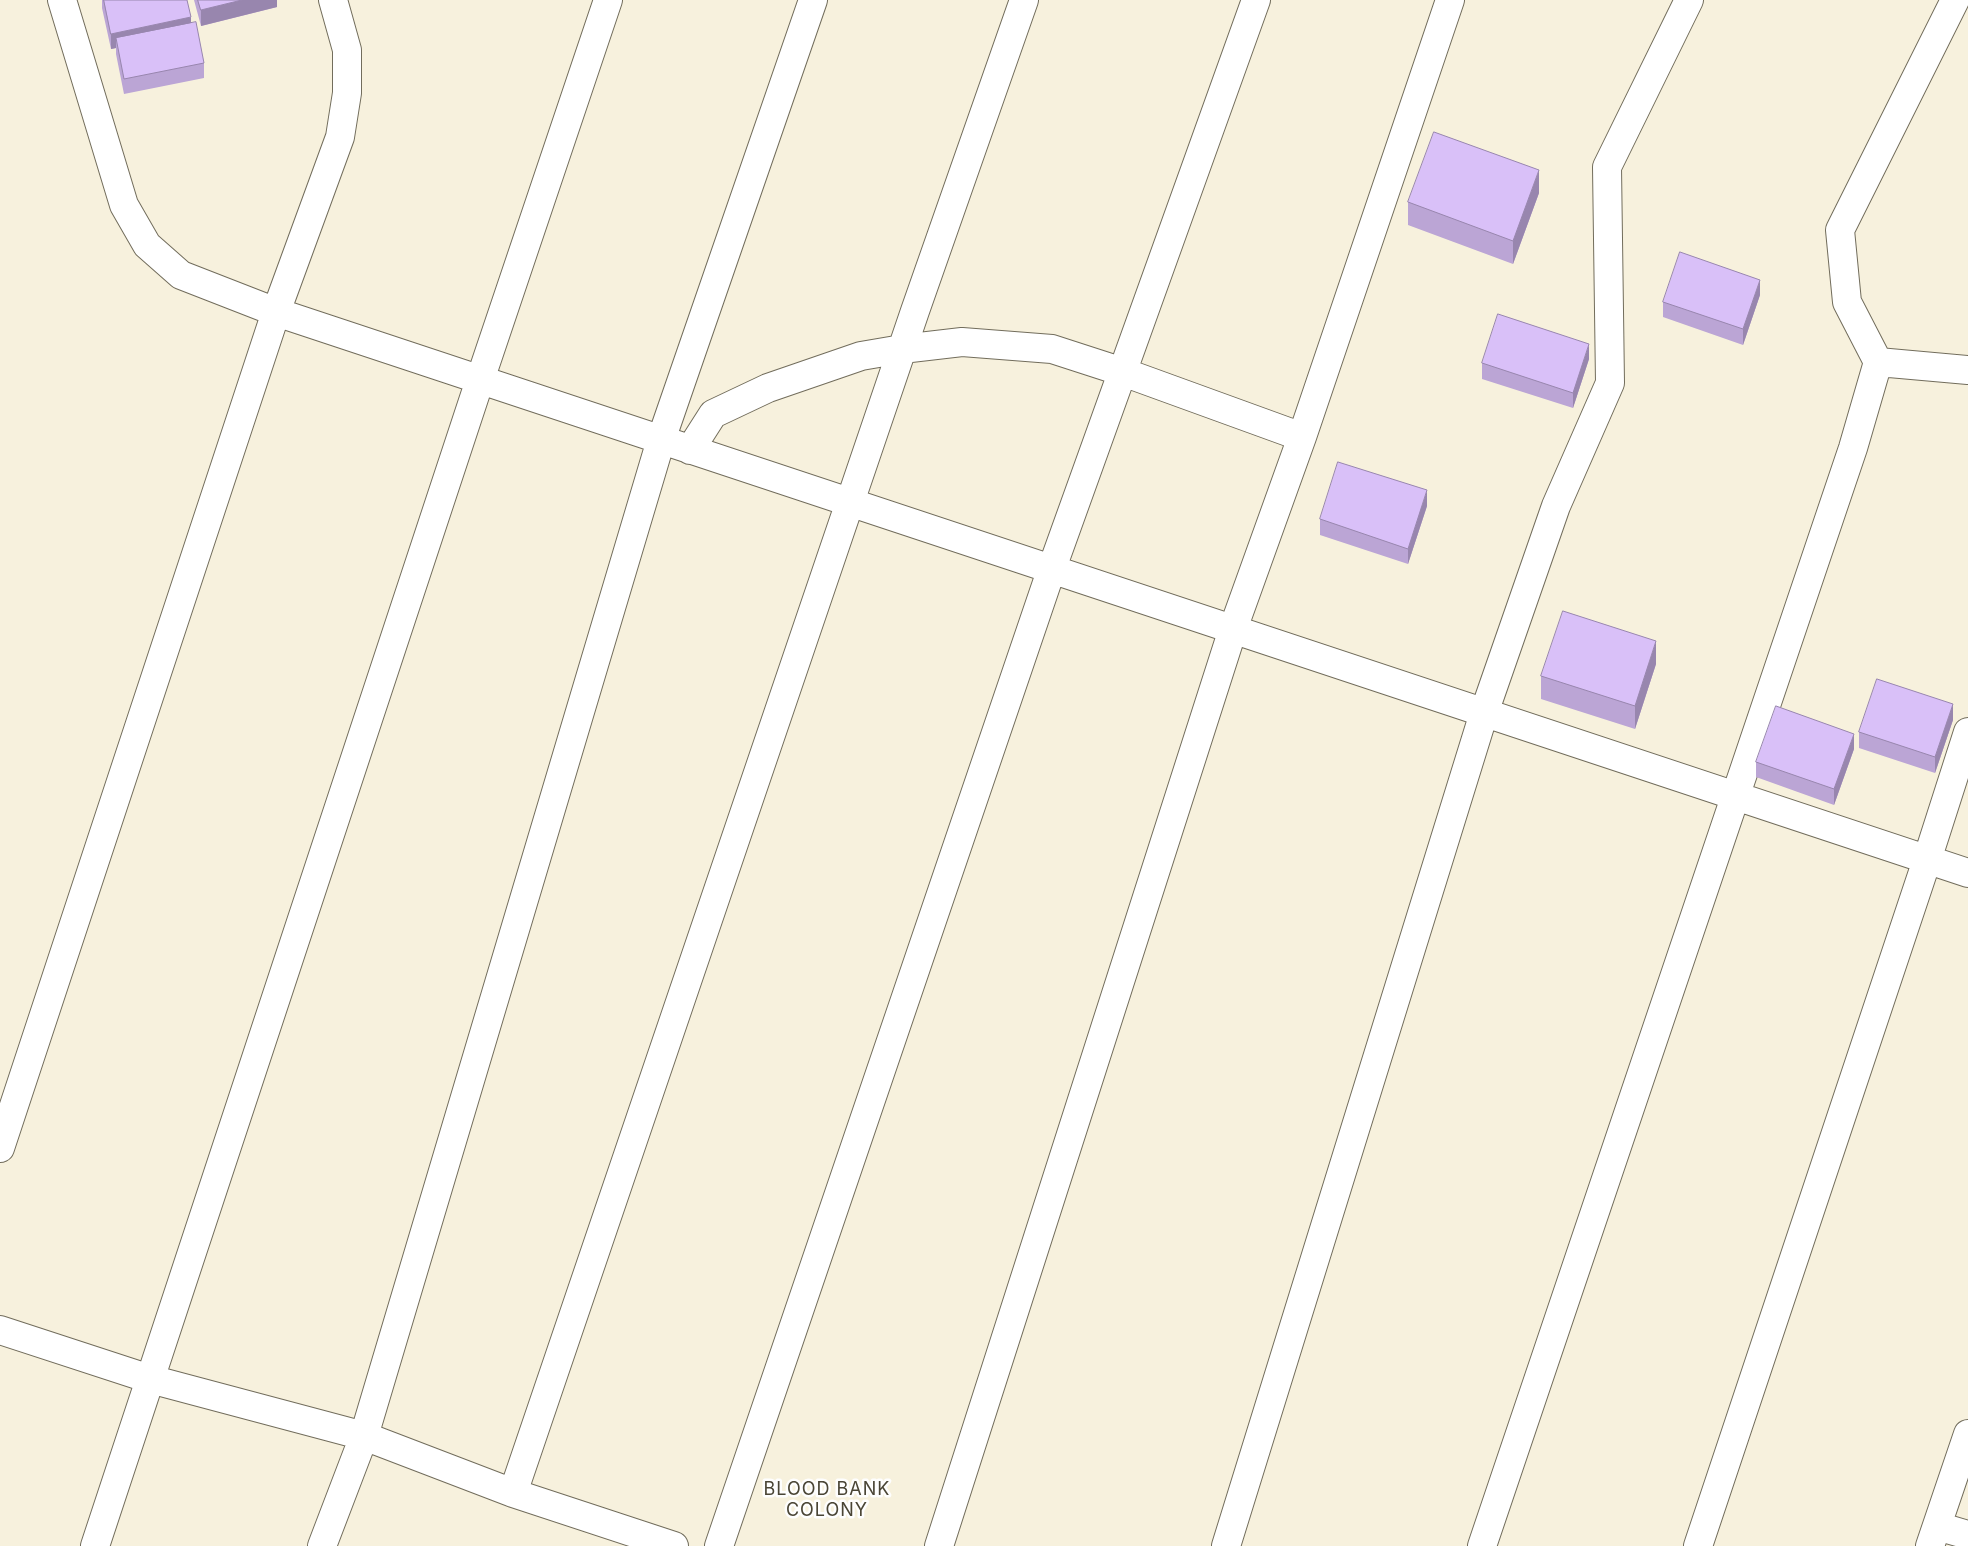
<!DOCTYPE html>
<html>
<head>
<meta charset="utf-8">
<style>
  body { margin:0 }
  canvas { display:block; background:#f7f1dd }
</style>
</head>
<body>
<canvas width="1968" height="1546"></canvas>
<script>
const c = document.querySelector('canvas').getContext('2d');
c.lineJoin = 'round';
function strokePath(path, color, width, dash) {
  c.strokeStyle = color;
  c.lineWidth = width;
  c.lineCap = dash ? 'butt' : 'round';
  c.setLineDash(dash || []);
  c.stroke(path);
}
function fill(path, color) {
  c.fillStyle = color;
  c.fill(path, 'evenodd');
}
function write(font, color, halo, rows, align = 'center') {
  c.font = font + ' Inter,sans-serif';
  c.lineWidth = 5;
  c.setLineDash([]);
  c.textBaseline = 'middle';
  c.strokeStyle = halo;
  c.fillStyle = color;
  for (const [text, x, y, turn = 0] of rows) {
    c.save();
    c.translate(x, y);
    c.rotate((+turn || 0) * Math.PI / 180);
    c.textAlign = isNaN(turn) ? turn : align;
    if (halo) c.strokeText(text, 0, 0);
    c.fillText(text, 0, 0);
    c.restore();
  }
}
const street = new Path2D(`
  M 62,0 L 124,205 L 147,245 L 181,275 L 276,312 L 1968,873
  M 1878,362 L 1968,370
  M 690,450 L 713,414 L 768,388 L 861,356 L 902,349 L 962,342 L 1052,349 L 1123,372 L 1302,437
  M 0,1148 L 276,312 L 340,137 L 347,93 L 347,50 L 333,0
  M 0,1330 L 150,1379 L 364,1436 L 513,1493 L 674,1546
  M 513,1493 L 915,311 L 1024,0
  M 1937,1526 L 1968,1535
  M 95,1546 L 480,380 L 608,0
  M 322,1546 L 364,1436 L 661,440 L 813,0
  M 719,1546 L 1052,568 L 1256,0
  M 939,1546 L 1233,629 L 1302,437 L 1450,0
  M 1226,1546 L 1484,713 L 1556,506 L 1610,383 L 1607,167 L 1689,0
  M 1482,1546 L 1853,448 L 1878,362 L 1847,302 L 1840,230 L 1955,0
  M 1698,1546 L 1927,860 L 1968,732
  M 1930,1546 L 1968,1434`);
strokePath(street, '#726d5c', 30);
strokePath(street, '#fff', 28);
fill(new Path2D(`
  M 102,0 L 187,0 L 191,23 L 204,63 L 204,78 L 124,94 L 116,54 L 116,48 L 111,49 L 102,8 Z
  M 194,0 L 277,0 L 277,7 L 201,26 Z
  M 1539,193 L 1513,264 L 1408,225 L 1408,202 Z
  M 1760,295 L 1743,345 L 1663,317 L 1663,302 Z
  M 1589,359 L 1573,408 L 1482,379 L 1482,363 Z
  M 1427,506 L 1408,564 L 1320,535 L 1320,519 Z
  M 1656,664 L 1635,729 L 1541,699 L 1541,676 Z
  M 1953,720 L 1935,773 L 1859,748 L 1859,732 Z
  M 1854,749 L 1834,805 L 1756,777 L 1756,762 Z`), '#bba5d5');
fill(new Path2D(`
  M 242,0 L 277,0 L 277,7 L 201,26 L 201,10 Z
  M 191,17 L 191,33 L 116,38 L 116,48 L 111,49 L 111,34 Z
  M 1539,170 L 1539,193 L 1513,264 L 1513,241 Z
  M 1760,280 L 1760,295 L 1743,345 L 1743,329 Z
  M 1589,344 L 1589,359 L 1573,408 L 1573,393 Z
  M 1427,490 L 1427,506 L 1408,564 L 1408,549 Z
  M 1656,641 L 1656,664 L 1635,729 L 1635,706 Z
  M 1953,704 L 1953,720 L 1935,773 L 1935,757 Z
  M 1854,734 L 1854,749 L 1834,805 L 1834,789 Z`), '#9886ae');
const building = new Path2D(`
  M 104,0 L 187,0 L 191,17 L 111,34 Z
  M 198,0 L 242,0 L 201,10 Z
  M 196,22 L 204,63 L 124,79 L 116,38 Z
  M 1434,132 L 1539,170 L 1513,241 L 1408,202 Z
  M 1680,252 L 1760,280 L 1743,329 L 1663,302 Z
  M 1498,314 L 1589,344 L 1573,393 L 1482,363 Z
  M 1338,462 L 1427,490 L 1408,549 L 1320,519 Z
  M 1563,611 L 1656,641 L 1635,706 L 1541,676 Z
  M 1877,679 L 1953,704 L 1935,757 L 1859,732 Z
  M 1776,706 L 1854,734 L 1834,789 L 1756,762 Z`);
fill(building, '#d9c0f8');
strokePath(building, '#9886ae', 1);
c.letterSpacing = '1px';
write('18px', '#4a4535', '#fefefe', [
  ["BLOOD BANK",827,1490],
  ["COLONY",827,1511]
]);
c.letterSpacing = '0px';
</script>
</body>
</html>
